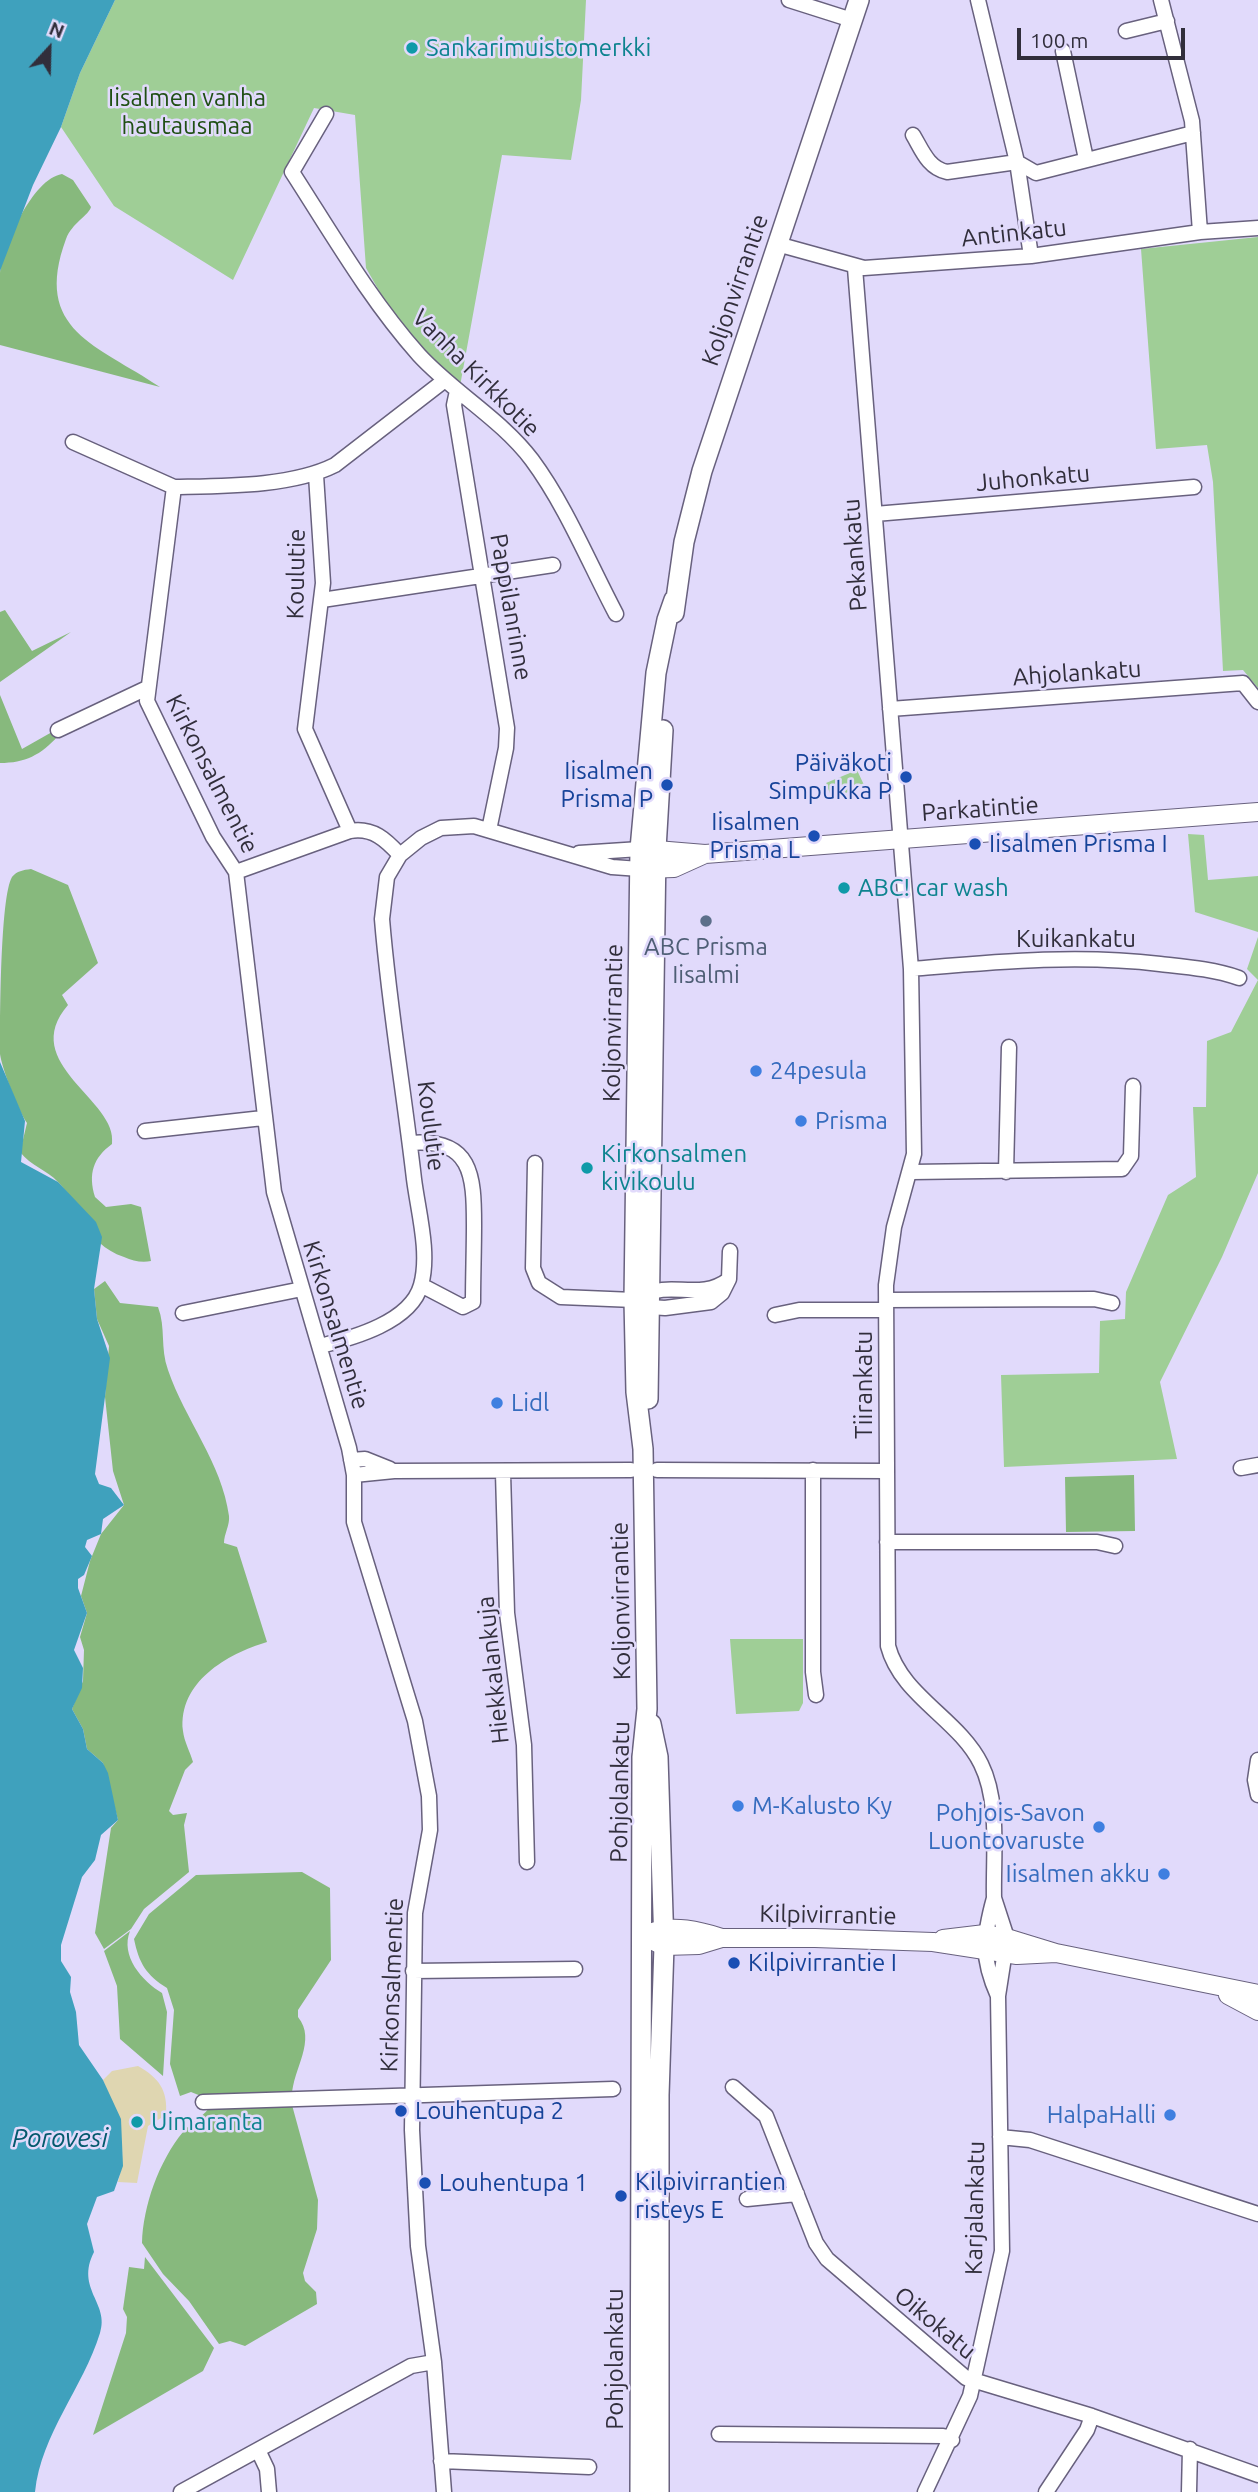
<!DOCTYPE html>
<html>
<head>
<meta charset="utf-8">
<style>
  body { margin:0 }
  #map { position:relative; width:1258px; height:2492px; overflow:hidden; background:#e1dafb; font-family:Ubuntu,sans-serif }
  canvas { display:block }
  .north { position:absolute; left:14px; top:14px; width:70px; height:70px; -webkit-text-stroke:5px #e1dafb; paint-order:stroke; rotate:22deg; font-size:19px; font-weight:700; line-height:28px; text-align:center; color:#312e3b }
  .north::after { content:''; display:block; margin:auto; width:24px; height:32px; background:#312e3b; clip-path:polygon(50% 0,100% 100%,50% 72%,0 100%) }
  .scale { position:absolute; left:1017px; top:28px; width:168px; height:32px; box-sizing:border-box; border:4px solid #312e3b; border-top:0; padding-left:9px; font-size:21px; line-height:24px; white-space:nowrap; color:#312e3b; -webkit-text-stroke:5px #e1dafb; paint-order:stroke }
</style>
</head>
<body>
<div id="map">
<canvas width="1258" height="2492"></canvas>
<div class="north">N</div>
<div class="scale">100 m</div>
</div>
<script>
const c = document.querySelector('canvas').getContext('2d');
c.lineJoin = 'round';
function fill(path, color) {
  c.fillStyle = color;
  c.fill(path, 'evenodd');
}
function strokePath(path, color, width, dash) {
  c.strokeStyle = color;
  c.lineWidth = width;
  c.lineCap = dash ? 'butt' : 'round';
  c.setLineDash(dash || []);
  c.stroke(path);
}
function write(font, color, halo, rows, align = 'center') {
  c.font = font + ' Ubuntu,sans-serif';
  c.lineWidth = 5;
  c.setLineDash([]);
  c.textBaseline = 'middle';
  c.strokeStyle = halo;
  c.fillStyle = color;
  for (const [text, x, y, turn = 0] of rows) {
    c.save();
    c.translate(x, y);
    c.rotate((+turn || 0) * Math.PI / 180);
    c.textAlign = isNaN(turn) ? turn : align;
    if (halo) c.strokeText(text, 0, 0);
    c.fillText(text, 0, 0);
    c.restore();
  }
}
fill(new Path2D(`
  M 115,0 L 586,0 L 581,100 L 571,160 L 502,155 L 460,386 L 398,324 L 366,268 L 355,115 L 314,108 L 233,280 L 114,206 L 61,127 L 80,73 Z
  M 1258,237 L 1258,688 L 1243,670 L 1223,671 L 1213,482 L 1207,445 L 1156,449 L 1141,249 Z
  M 857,770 L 864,785 L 832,799 L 826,783 Z
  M 1188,834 L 1204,835 L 1208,880 L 1258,876 L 1258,932 L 1195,912 Z
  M 1258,937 L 1258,1173 L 1222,1257 L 1160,1382 L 1177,1459 L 1004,1467 L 1001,1375 L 1099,1373 L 1100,1321 L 1125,1319 L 1126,1292 L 1168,1195 L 1196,1177 L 1193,1107 L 1206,1107 L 1207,1041 L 1231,1032 L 1258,980 L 1247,969 Z
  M 730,1639 L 803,1639 L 803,1703 L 799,1711 L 736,1714 Z`), '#9fce96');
fill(new Path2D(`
  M 62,174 L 73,180 L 91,207 C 89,215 72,223 66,239 C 32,331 98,345 160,387 L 0,345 C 0,321 0,296 0,273 C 4,245 32,179 62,174 Z
  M 5,610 L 32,651 L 71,632 L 0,682 L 0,612 Z
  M 0,695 L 22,749 L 52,732 L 58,736 C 41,755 25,763 0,763 Z
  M 31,869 L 68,885 L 98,963 L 62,995 L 68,1005 C 17,1064 119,1100 112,1144 C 93,1158 88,1174 95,1197 L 106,1207 L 131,1204 L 141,1207 L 151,1261 C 142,1263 133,1261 124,1257 C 83,1243 85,1209 58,1182 C 47,1170 31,1166 20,1152 L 27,1123 C 18,1110 2,1069 0,1054 C 0,1025 0,897 12,877 C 17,871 23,870 31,869 Z
  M 105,1281 L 120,1303 L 158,1307 C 166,1328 160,1348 168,1370 C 185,1420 222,1463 229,1516 C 230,1525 224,1534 224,1543 L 237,1547 L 267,1642 C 227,1654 178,1682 183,1731 C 184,1741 190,1752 193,1762 L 185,1770 L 169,1811 L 173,1815 L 187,1813 L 184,1825 L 189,1872 L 144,1909 L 131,1929 L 104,1949 L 95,1933 L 111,1828 L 118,1820 L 103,1763 L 87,1749 L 83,1729 L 72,1709 L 83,1681 L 84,1650 L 80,1637 L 87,1613 L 81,1596 L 90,1561 L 101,1534 L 124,1505 L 113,1471 L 105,1397 L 109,1346 L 97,1319 L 94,1289 Z
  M 1134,1475 L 1135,1531 L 1066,1532 L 1065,1477 Z
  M 302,1872 L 330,1888 L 331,1960 L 298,2010 L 298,2017 C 317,2040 293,2069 292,2095 L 206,2098 L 191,2092 L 180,2096 L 170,2064 L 174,2010 L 167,1988 C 146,1975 139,1963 134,1939 L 149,1914 L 196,1875 Z
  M 130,1931 C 120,1956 142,1981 162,1993 L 167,2012 L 163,2076 L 120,2039 L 117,1986 L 104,1951 Z
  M 211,2105 L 292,2105 L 318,2200 L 317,2229 L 303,2273 L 305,2281 L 316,2292 L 317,2304 L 245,2346 L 230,2341 L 219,2344 L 189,2301 L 163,2274 L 142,2243 C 143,2206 159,2161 183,2132 C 191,2122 205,2116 211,2105 Z
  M 145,2257 L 214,2348 L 203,2371 L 93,2435 L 126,2333 L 127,2317 L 123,2309 L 129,2267 L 144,2269 Z`), '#87b97d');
fill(new Path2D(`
  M 138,2066 C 159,2078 168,2090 166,2115 L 148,2126 L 137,2183 L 118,2182 C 129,2146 117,2113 103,2080 L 112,2071 Z`), '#dfd6b1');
fill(new Path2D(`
  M 0,0 L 115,0 L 80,73 L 61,127 L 33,185 L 0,271 Z
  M 0,1062 L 25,1121 L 21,1162 L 58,1182 L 96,1222 L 102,1237 L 94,1289 L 97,1319 L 110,1358 L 95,1474 L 99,1484 L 111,1488 L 124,1505 L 103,1519 L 101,1534 L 87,1540 L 85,1547 L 92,1556 L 84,1575 L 78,1579 L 78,1588 L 87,1613 L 74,1650 L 83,1668 L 82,1688 L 72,1709 L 83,1729 L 87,1749 L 103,1763 L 108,1773 L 118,1820 L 101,1835 L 95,1860 L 82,1877 L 61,1945 L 61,1961 L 71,1977 L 70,1992 L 76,2012 L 79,2045 L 103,2080 L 121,2119 L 123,2166 L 114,2191 L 97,2197 L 87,2224 L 94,2252 C 75,2289 110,2303 100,2333 C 83,2388 41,2434 35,2492 L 0,2492 Z`), '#3fa1bd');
const minor = new Path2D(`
  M 789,0 L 852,20
  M 978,0 L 1017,162 L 1031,256
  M 1161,0 L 1192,121 L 1200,232
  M 1126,31 L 1167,21
  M 1063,51 L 1086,159
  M 326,114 L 292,172 C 332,234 370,300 419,355 C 454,393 501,419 532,460 C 566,506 589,563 616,614
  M 913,135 C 922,150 928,168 947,172 L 1017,162 L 1036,173 L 1193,133
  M 777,244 L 864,268 L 1031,256 L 1200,232 L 1258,228
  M 855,268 L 911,969 L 914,1154 L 894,1227 L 886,1285 L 888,1646 C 901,1696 959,1719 981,1764 C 1000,1802 993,1856 994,1898
  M 457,391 L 454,405 L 507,728 L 506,748 L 489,830
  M 73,442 L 174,487
  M 316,475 L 323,583 L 305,729 L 350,831
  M 875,514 L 1194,487
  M 322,600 L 553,565
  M 890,709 L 1243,683 L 1258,702
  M 58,730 L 147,688
  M 579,853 L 640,849
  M 236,872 L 350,831 C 373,827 386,840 400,855 L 421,838 L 441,828 L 474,826 L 612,867 L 640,869
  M 911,969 C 995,962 1076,954 1160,964 C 1187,967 1213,969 1239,978
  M 145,1131 L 263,1118
  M 410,1143 C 472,1138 474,1175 474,1225 C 474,1251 473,1276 473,1302 L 463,1307 L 421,1285
  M 535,1163 L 533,1268 L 539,1283 L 561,1297 L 634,1300 L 650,1307 L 665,1308 L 711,1302 L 722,1293 L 729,1279 L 730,1251
  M 912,1172 L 1122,1169 L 1131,1156 L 1133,1086
  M 1006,1172 L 1009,1047
  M 644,1296 C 669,1280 700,1301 728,1280
  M 886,1300 L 1094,1299 L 1112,1303
  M 183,1313 L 302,1289
  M 775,1315 L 799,1310 L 886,1310
  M 320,1346 C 353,1338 411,1322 421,1285 C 430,1253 418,1211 414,1179 C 404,1092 389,1006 382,919 L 387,877 L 400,855
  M 351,1460 L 365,1459 L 390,1469
  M 1241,1468 L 1258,1465
  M 657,1470 L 887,1471
  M 813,1470 L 813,1672 L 816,1695
  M 503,1473 L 507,1613 L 524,1745 L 527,1862
  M 354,1475 L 394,1471 L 631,1470
  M 887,1542 L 1097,1542 L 1115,1546
  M 1258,1760 L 1255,1780 L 1258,1795
  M 413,1971 L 575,1969
  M 733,2087 L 766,2116 L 816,2243 L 827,2259 L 966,2378 L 1092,2416 L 1258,2475
  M 203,2102 L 613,2089
  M 1000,2137 L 1030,2140 L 1258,2214
  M 747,2199 L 797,2194
  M 719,2434 L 943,2436 L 952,2440
  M 258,2450 L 267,2469 L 269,2492
  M 441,2461 L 589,2467
  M 181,2492 L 411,2366 L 434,2362
  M 444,2492 L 434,2362 L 418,2246 L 412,2130 L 415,1913 L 430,1830 L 429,1796 L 415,1721 L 354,1522 L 354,1475 L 349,1448 L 274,1192 L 236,872 L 213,837 L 147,701 L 174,487 C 223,486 291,487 335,465 L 445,380
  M 925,2492 L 970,2396 L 1002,2251 L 998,1996 L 1007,1938 L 994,1898 C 983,1938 981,1958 998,1996
  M 1046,2492 L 1087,2430 L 1092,2416
  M 1189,2492 L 1190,2449`);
const tertiary = new Path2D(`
  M 644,849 L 705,854 L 1258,812
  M 644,869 L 674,868 L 705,854
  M 650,1933 C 673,1924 700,1931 722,1938
  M 643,1936 L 664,1946 L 699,1945 L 722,1938 L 815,1938 L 933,1942 L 1017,1955 L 1056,1953
  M 943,1939 L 985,1934 L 1007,1938 L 1056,1953 L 1258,1994
  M 1228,1995 L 1258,2011`);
const secondary = new Path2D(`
  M 674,613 L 684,542 L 702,471 L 859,0
  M 648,1399 L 656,849 L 663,730
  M 651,1724 L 658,1757 L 664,1946 L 659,2095 L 659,2492
  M 640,2492 L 642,1757 L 647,1709 L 643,1449 L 636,1392 L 634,1300 L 640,849 L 656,673 L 667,620 L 674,600`);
strokePath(minor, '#68617e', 17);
strokePath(tertiary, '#68617e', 20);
strokePath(secondary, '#68617e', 22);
strokePath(minor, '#fff', 14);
strokePath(tertiary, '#fff', 18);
strokePath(secondary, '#fff', 19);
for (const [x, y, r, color] of [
  [412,48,7,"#0f9aa8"],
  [906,777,7,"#1a4fb4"],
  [667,785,7,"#1a4fb4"],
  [814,836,7,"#1a4fb4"],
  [975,844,7,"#1a4fb4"],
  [844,888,7,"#0f9aa8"],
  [706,921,7,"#5c6f8a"],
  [756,1071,7,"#3f7fe0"],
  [801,1121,7,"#3f7fe0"],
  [587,1168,7,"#0f9aa8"],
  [497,1403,7,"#3f7fe0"],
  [738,1806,7,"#3f7fe0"],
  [1099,1827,7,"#3f7fe0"],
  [1164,1874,7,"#3f7fe0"],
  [734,1963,7,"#1a4fb4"],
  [401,2111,7,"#1a4fb4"],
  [1170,2115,7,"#3f7fe0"],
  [137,2122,7,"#0f9aa8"],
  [425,2183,7,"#1a4fb4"],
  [621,2196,7,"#1a4fb4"]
]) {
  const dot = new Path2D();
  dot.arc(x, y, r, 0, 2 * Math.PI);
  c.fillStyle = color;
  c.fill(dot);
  strokePath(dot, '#e1dafb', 2.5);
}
write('24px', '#0d838f', '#e1dafb', [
  ["Sankarimuistomerkki",426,48],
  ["ABC! car wash",858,888],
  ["Kirkonsalmen",601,1154],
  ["kivikoulu",601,1182],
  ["Uimaranta",151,2122]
], 'left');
write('24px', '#1f4f14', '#e1dafb', [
  ["Iisalmen vanha",187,98],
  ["hautausmaa",187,126]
]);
write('24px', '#312e3b', '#e1dafb', [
  ["Antinkatu",1014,233,-6],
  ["Koljonvirrantie",735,290,-71],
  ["Vanha Kirkkotie",476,373,45],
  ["Juhonkatu",1033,478,-5],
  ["Pekankatu",855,555,-94],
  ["Koulutie",296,574,-89],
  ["Pappilanrinne",511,607,80],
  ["Ahjolankatu",1077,673,-4],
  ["Kirkonsalmentie",212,774,63],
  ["Parkatintie",980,809,-4],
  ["Kuikankatu",1076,939],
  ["Koljonvirrantie",613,1023,-89],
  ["Koulutie",431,1126,83],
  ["Kirkonsalmentie",336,1325,73],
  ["Tiirankatu",864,1385,-90],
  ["Koljonvirrantie",621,1601,-91],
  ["Hiekkalankuja",493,1670,-96],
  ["Pohjolankatu",620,1792,-89],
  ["Kilpivirrantie",828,1915,1],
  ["Kirkonsalmentie",392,1985,-88],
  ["Karjalankatu",975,2208,-89],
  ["Oikokatu",935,2323,40],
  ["Pohjolankatu",615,2359,-90]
]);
write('24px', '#164399', '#e1dafb', [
  ["Päiväkoti",892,763,"right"],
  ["Simpukka P",892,791,"right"],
  ["Iisalmen",653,771,"right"],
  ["Prisma P",653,799,"right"],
  ["Iisalmen",800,822,"right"],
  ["Prisma L",800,850,"right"],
  ["Iisalmen Prisma I",989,844],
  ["Kilpivirrantie I",748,1963],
  ["Louhentupa 2",415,2111],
  ["Kilpivirrantien",635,2182],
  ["risteys E",635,2210],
  ["Louhentupa 1",439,2183]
], 'left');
write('24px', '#4e5e75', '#e1dafb', [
  ["ABC Prisma",706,947],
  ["Iisalmi",706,975]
]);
write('24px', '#366cbe', '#e1dafb', [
  ["24pesula",770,1071],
  ["Prisma",815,1121],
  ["Lidl",511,1403],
  ["M-Kalusto Ky",752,1806],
  ["Pohjois-Savon",1085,1813,"right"],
  ["Luontovaruste",1085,1841,"right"],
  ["Iisalmen akku",1150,1874,"right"],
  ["HalpaHalli",1156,2115,"right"]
], 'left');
write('italic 26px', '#04596d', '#e1dafb', [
  ["Porovesi",60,2138]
]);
</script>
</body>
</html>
